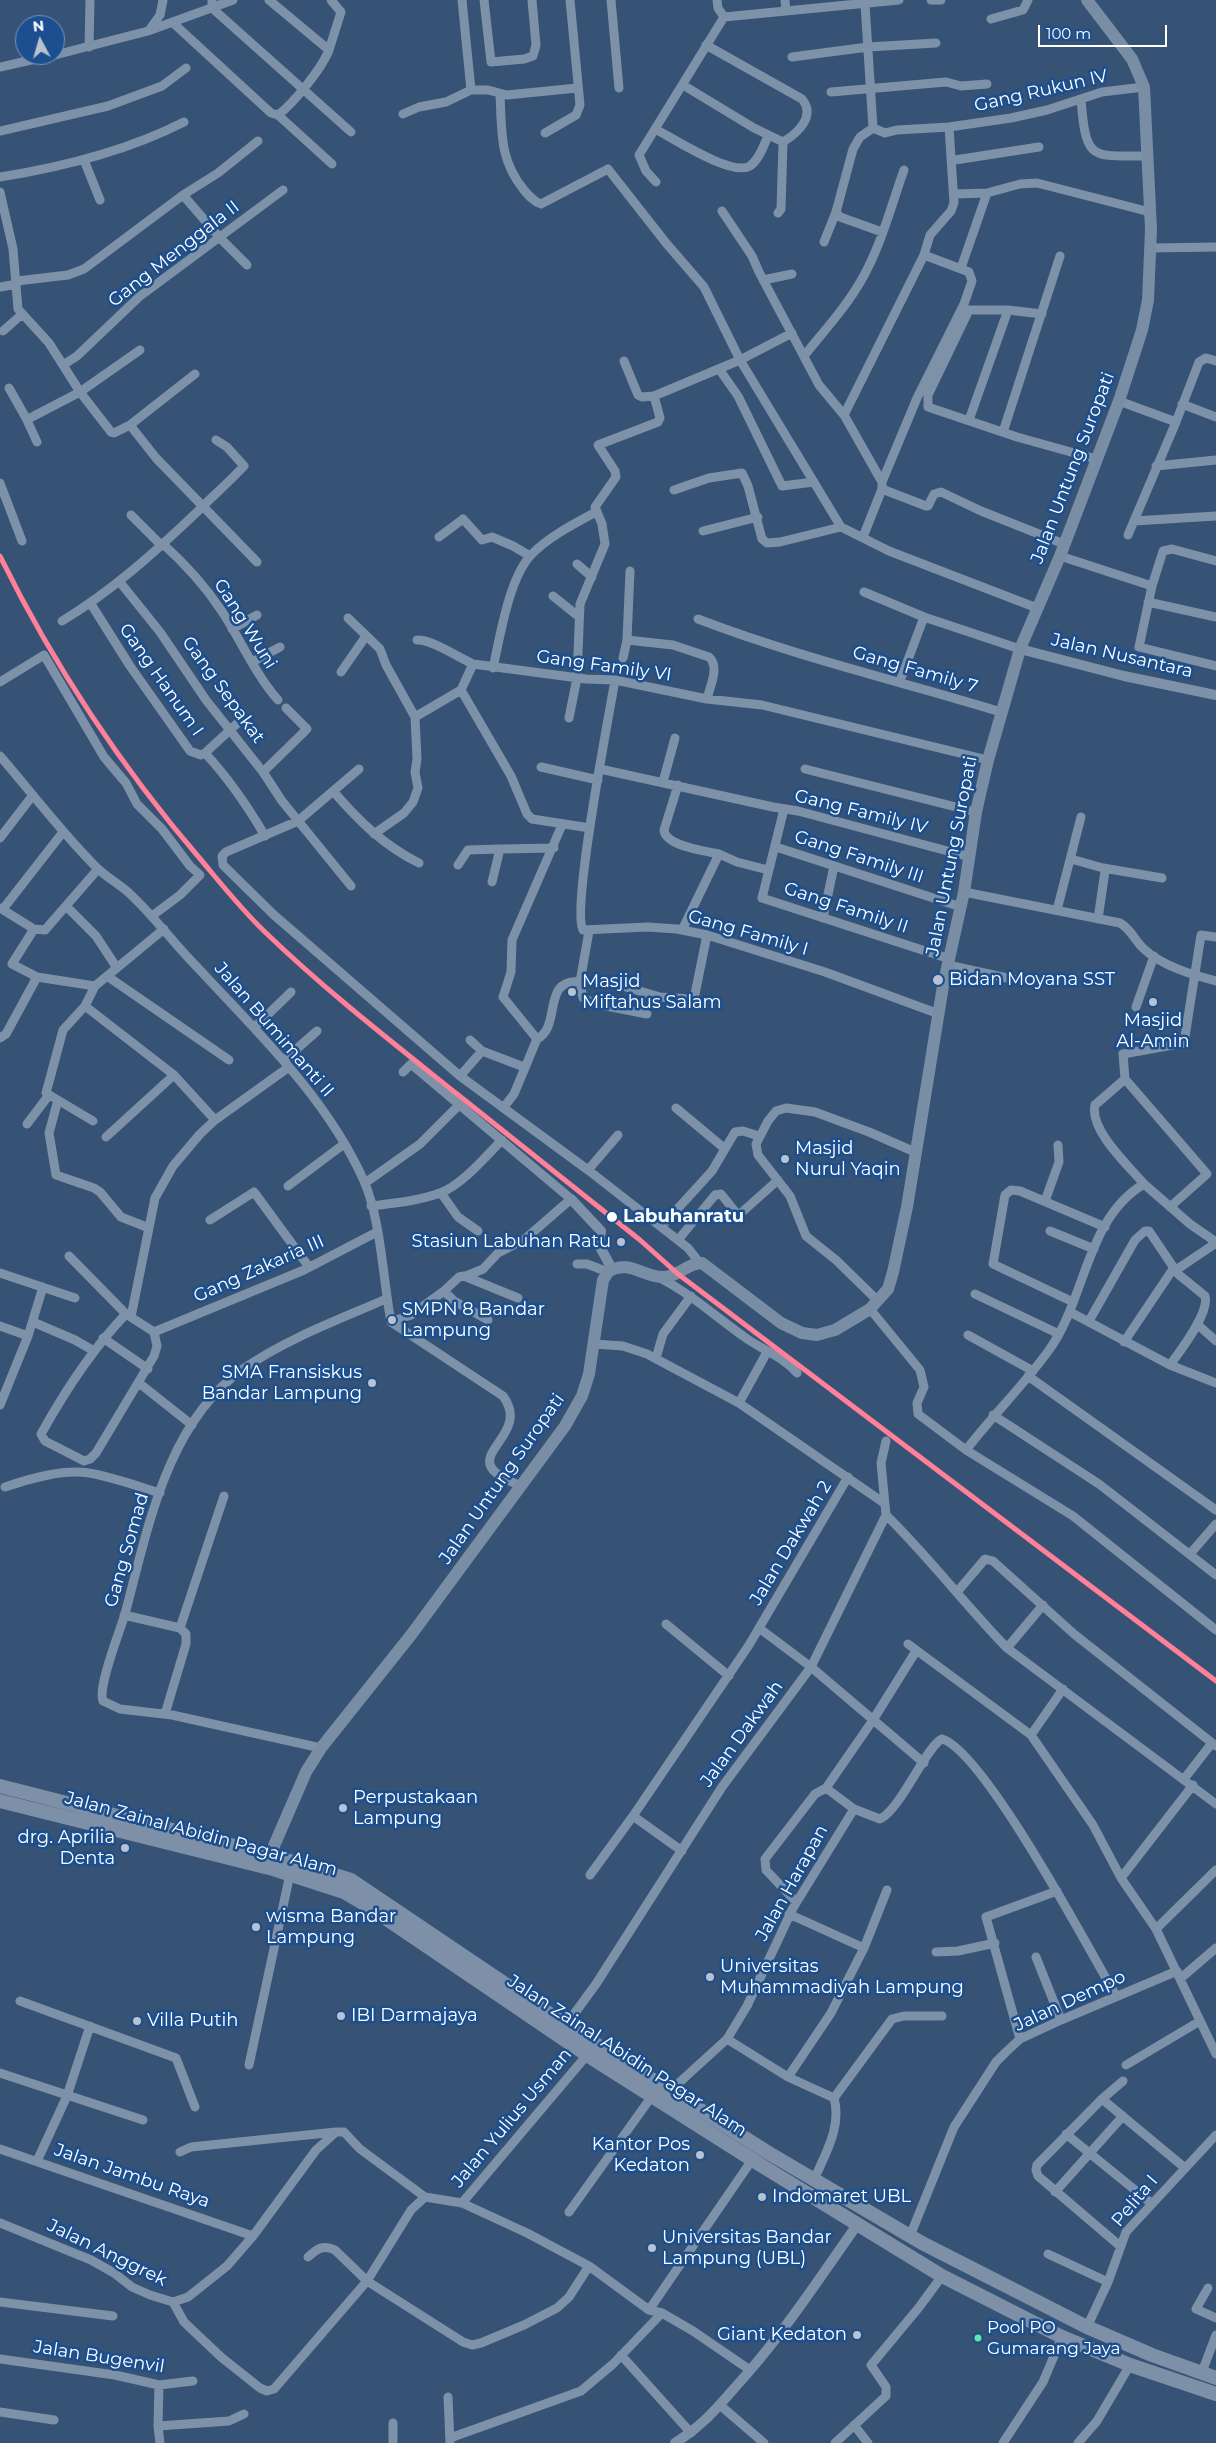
<!DOCTYPE html>
<html>
<head>
<meta charset="utf-8">
<style>
  body { margin:0 }
  #map { position:relative; width:1216px; height:2443px; overflow:hidden; background:#365274; font-family:Montserrat,sans-serif }
  canvas { display:block }
  .north { position:absolute; left:15px; top:15px; width:50px; height:50px; box-sizing:border-box; background:#1b4f8f; border:1px solid #7695bc; border-radius:50%; rotate:354deg; font-size:14px; font-weight:700; line-height:20px; text-align:center; color:#fff }
  .north::after { content:''; display:block; margin:auto; width:18px; height:22px; background:#b9c2ce; clip-path:polygon(50% 0,100% 100%,50% 72%,0 100%) }
  .scale { position:absolute; left:1038px; top:25px; width:129px; height:22px; box-sizing:border-box; border:2px solid #fff; border-top:0; padding-left:6px; font-size:15px; line-height:18px; white-space:nowrap; color:#fff; -webkit-text-stroke:4px #1b4f8f; paint-order:stroke }
</style>
</head>
<body>
<div id="map">
<canvas width="1216" height="2443"></canvas>
<div class="north">N</div>
<div class="scale">100 m</div>
</div>
<script>
const c = document.querySelector('canvas').getContext('2d');
c.lineJoin = 'round';
function strokePath(path, color, width, dash) {
  c.strokeStyle = color;
  c.lineWidth = width;
  c.lineCap = dash ? 'butt' : 'round';
  c.setLineDash(dash || []);
  c.stroke(path);
}
function write(font, color, halo, rows, align = 'center') {
  c.font = font + ' Montserrat,sans-serif';
  c.lineWidth = 5;
  c.setLineDash([]);
  c.textBaseline = 'middle';
  c.strokeStyle = halo;
  c.fillStyle = color;
  for (const [text, x, y, turn = 0] of rows) {
    c.save();
    c.translate(x, y);
    c.rotate((+turn || 0) * Math.PI / 180);
    c.textAlign = isNaN(turn) ? turn : align;
    if (halo) c.strokeText(text, 0, 0);
    c.fillText(text, 0, 0);
    c.restore();
  }
}
strokePath(new Path2D(`
  M 212,0 L 212,8 L 351,132
  M 462,0 L 471,90
  M 484,0 L 491,62 L 524,59 L 533,56 L 536,45 L 532,0
  M 611,0 L 619,88
  M 717,0 L 718,8 L 724,17 L 899,0
  M 785,0 L 786,11
  M 931,0 L 941,0
  M 865,4 L 873,128
  M 991,19 L 1023,10 L 1028,0
  M 172,22 L 271,113 L 278,115 C 294,103 322,68 329,50 L 269,0
  M 150,29 L 160,15 L 163,0
  M 89,47 L 90,0
  M 329,50 L 341,12 L 331,0
  M 55,55 L 148,31 L 233,0
  M 792,57 L 868,47 L 936,43
  M 0,67 L 53,55
  M 683,85 L 754,128 L 783,142 C 798,133 816,116 802,99 L 706,45
  M 831,92 L 946,82 L 961,86 L 987,84
  M 500,94 C 502,131 499,160 524,190 C 529,196 534,202 541,204 L 608,169 L 666,243 L 704,287 L 740,360 L 841,527
  M 1081,99 C 1086,161 1090,156 1148,156
  M 403,114 L 419,107 L 446,102 L 471,90 L 488,90 L 507,95 L 577,88
  M 278,115 L 332,164
  M 873,128 L 885,133 L 897,130 L 949,127 L 1011,118 L 1047,110 L 1102,92 L 1144,87
  M 655,129 C 673,138 732,177 750,166 C 759,160 764,145 768,136
  M 0,131 L 108,106 L 162,86 L 186,68
  M 545,133 L 576,115 L 580,105 L 570,0
  M 84,160 L 100,200
  M 952,162 L 955,160 L 1039,147
  M 0,177 C 63,167 127,151 184,122
  M 656,182 L 646,171 L 639,155 L 724,17
  M 0,192 L 13,249 L 18,309 L 49,343 L 80,392 L 111,432 L 114,433 L 130,425 L 195,374
  M 955,194 L 987,193 L 1020,184 L 1037,183 L 1150,212
  M 183,195 L 220,238 L 247,265
  M 722,211 L 752,256 L 759,272 L 819,385 L 844,415 L 882,482
  M 836,212 L 840,217 L 882,232
  M 778,213 L 781,209 L 783,142
  M 824,242 L 836,212 L 853,149 L 860,137 L 873,128
  M 1151,248 L 1216,247
  M 961,268 L 987,193
  M 763,280 L 792,274
  M 17,281 L 68,275 L 84,269 L 183,195 L 218,173 L 258,141
  M 0,287 L 17,284
  M 1042,314 L 1008,310 L 969,310 L 928,395 L 928,407 L 1017,437 L 1096,459
  M 3,331 L 21,315
  M 804,356 C 824,331 847,306 862,279 C 881,246 891,206 904,170
  M 624,361 L 638,395 L 642,397 L 654,396
  M 63,365 L 77,356 L 139,297 L 283,190
  M 719,369 L 738,396 L 782,486 L 814,482
  M 9,388 L 26,418 L 30,418 L 80,392 L 140,350
  M 1119,401 L 1176,422 L 1128,535
  M 1182,404 L 1216,417
  M 844,415 L 924,255 L 930,235 L 951,211 L 954,203 L 949,127
  M 26,418 L 37,442
  M 969,420 L 1008,310
  M 1176,422 L 1199,362 L 1206,358 L 1216,361
  M 130,425 L 156,458 L 257,562
  M 1003,432 L 1060,256
  M 1156,466 L 1216,460
  M 0,483 L 22,541
  M 882,489 L 926,506 L 928,506 L 934,494 L 941,492 L 981,511 L 1064,544
  M 674,490 L 709,478 L 742,473 L 748,486 L 762,539 L 767,543 L 780,542 L 841,527 L 889,551 L 1037,608
  M 131,515 L 162,546
  M 1134,521 L 1216,516
  M 703,531 L 758,517
  M 439,537 L 463,519 L 482,540 L 492,537 L 513,546 L 530,556
  M 863,537 L 882,489 L 882,482 L 917,398 L 964,304 L 972,281 L 969,272 L 924,255
  M 163,544 C 184,563 205,586 221,610 C 241,640 255,674 278,700
  M 1060,556 L 1152,586
  M 1216,561 L 1172,549 L 1163,551 L 1152,586 L 1139,647 L 1216,666
  M 577,564 L 592,577
  M 119,581 L 160,632 L 206,700 L 263,772 L 282,801 L 351,886
  M 864,592 L 924,617
  M 553,596 L 578,616
  M 1148,602 L 1216,617
  M 91,604 L 130,666 L 190,751 L 201,755 L 205,753 C 229,779 247,805 265,836
  M 348,618 L 380,649 L 386,665 L 415,717
  M 698,619 C 797,657 900,681 1001,712
  M 62,621 C 112,591 155,552 197,512 C 213,496 229,482 244,466 L 227,447 L 216,440
  M 232,629 L 257,615
  M 417,640 C 431,639 458,657 473,664
  M 627,640 L 673,645 L 709,657 C 720,667 710,686 707,699
  M 623,658 L 627,640 L 630,571
  M 252,662 L 280,647
  M 493,668 C 500,637 509,578 531,555 C 548,537 574,524 596,512
  M 341,672 L 366,636
  M 615,680 C 609,716 571,910 583,930 L 648,927 L 677,929 L 707,935 L 825,972 L 939,1014
  M 900,681 L 924,617 L 1020,649
  M 0,682 L 44,655 L 104,757 L 126,783 L 137,804 L 162,829 L 190,866 L 200,875 L 180,895 L 152,916
  M 569,718 L 577,678 L 580,604 L 605,544 L 602,524 L 595,507 L 616,477 L 615,471 L 598,445 L 658,422 L 660,418 L 654,396 L 740,360 L 792,333
  M 205,753 L 242,719
  M 0,756 C 32,793 61,832 96,867 C 106,877 119,884 129,893 C 154,916 174,944 198,968 C 259,1034 327,1098 364,1181 C 381,1220 383,1280 391,1322 L 503,1396 C 529,1431 476,1450 493,1470 C 500,1478 512,1482 521,1486
  M 541,767 L 598,780
  M 359,769 L 298,821 L 226,852 L 222,856 L 223,865 L 274,915 L 460,1076 L 588,1170 L 688,1248 L 699,1262
  M 600,769 L 773,807 L 798,811 L 970,857
  M 805,769 L 976,812
  M 263,772 L 307,729 L 286,708
  M 663,782 L 675,738
  M 678,785 L 664,830 C 665,846 705,851 719,854
  M 333,791 C 358,820 384,846 419,863
  M 784,809 L 762,898 L 950,959
  M 590,828 L 532,819 L 527,814 L 511,776 L 461,690 L 473,664 L 586,679 L 615,680 L 707,699 L 762,705 L 988,760
  M 374,834 L 404,813 L 413,802 L 418,788 L 415,772 L 417,759 L 415,717 L 461,690
  M 0,838 L 33,795
  M 776,847 L 961,907
  M 1071,859 L 1103,868 L 1105,871 L 1098,919
  M 458,865 L 468,850 L 500,849
  M 1103,868 L 1162,878
  M 492,882 L 500,849 L 554,848
  M 964,892 L 1120,923 C 1131,929 1135,941 1144,949 C 1162,966 1193,975 1216,981
  M 66,906 L 96,936 L 117,968
  M 0,908 L 34,929 L 45,930 L 98,869
  M 3,909 L 63,832
  M 1057,910 L 1081,817
  M 823,918 L 834,866
  M 34,929 L 12,964 L 37,977 L 95,986
  M 682,930 L 719,854 L 737,862 L 768,870
  M 589,931 L 580,982 L 583,998 L 596,1004 L 647,1014
  M 948,965 L 1016,980
  M 107,976 L 229,1060
  M 626,987 L 660,997 L 691,999 L 695,994 L 707,935
  M 85,1006 L 174,1075 L 215,1120
  M 1136,1007 L 1154,956
  M 254,1028 L 291,992
  M 0,1038 L 6,1034 L 37,977
  M 537,1039 C 562,1027 541,978 580,982
  M 470,1040 L 482,1051 L 524,1067
  M 284,1060 L 317,1031
  M 403,1072 L 411,1064 L 571,1199 L 525,1239 L 498,1253 L 483,1269 L 466,1276
  M 460,1076 L 482,1051
  M 1125,1079 L 1207,1174 L 1170,1207
  M 58,1100 L 49,1133 L 56,1175 L 94,1188 L 100,1192 L 121,1217 L 149,1228
  M 504,1107 L 514,1094 L 537,1039 L 503,997 L 511,972 L 512,940 L 562,825
  M 676,1108 L 724,1148
  M 93,1121 L 46,1093 L 63,1030 L 85,1006 L 95,986 L 164,929
  M 27,1124 L 49,1095
  M 106,1137 L 174,1075
  M 588,1170 L 618,1135
  M 365,1183 L 420,1144 L 459,1105
  M 1144,1184 C 1129,1166 1089,1130 1095,1105 L 1125,1079 L 1123,1054 L 1184,1043 L 1201,935 L 1216,937
  M 288,1186 L 344,1144
  M 441,1193 L 458,1217 L 478,1231
  M 1045,1201 L 1059,1162 L 1058,1145
  M 371,1206 C 394,1203 418,1201 440,1193 C 462,1185 486,1156 502,1140
  M 210,1220 L 254,1192 L 309,1267
  M 661,1227 L 712,1171 L 735,1132 L 743,1131 L 759,1136
  M 1050,1231 L 1094,1249
  M 678,1240 L 715,1195 L 721,1194 L 737,1214 L 741,1213 L 778,1180
  M 69,1256 L 126,1314 L 154,1332 L 157,1346 L 154,1356 L 96,1453 L 90,1459 L 84,1461 L 45,1441 L 41,1434 C 65,1391 92,1349 126,1314
  M 577,1264 L 587,1264 L 608,1272
  M 1179,1268 L 1216,1243
  M 0,1273 L 75,1298
  M 660,1278 C 691,1294 715,1316 743,1336 C 760,1349 783,1356 797,1373
  M 444,1291 L 459,1277 L 464,1276 L 518,1298
  M 975,1294 L 1059,1334
  M 878,1301 L 836,1260 L 806,1236 L 790,1196 L 758,1155 L 756,1144 L 768,1121 L 776,1111 L 786,1108 L 815,1112 L 869,1132 L 915,1152
  M 1073,1302 L 993,1264 L 1005,1195 L 1011,1190 L 1020,1191 L 1105,1227
  M 870,1309 L 920,1370 L 924,1387 L 917,1403 L 918,1414 L 966,1450 L 1073,1516 L 1216,1630
  M 1070,1312 L 1170,1365 L 1216,1383
  M 131,1317 L 155,1198 L 173,1166 L 200,1134 L 215,1120 L 289,1067
  M 1089,1321 L 1135,1240 L 1145,1231 L 1149,1231 L 1178,1274 L 1205,1296 C 1210,1313 1180,1351 1170,1365
  M 33,1322 L 75,1340 L 94,1351
  M 391,1322 L 411,1315 L 444,1291 L 454,1301 L 488,1320
  M 1197,1324 L 1216,1341
  M 0,1326 L 28,1336
  M 154,1332 L 304,1270 L 377,1232
  M 968,1335 L 1033,1371
  M 103,1338 L 148,1369
  M 1124,1342 L 1173,1269
  M 594,1344 L 623,1346 L 647,1354 L 739,1403 L 884,1503
  M 656,1358 L 663,1334 L 691,1296
  M 1028,1376 L 1216,1510
  M 139,1383 L 192,1425
  M 739,1403 L 767,1352
  M 0,1405 L 28,1336 L 43,1287
  M 993,1415 L 1099,1484 L 1216,1575
  M 966,1450 C 992,1416 1024,1385 1049,1350 C 1086,1299 1086,1218 1144,1184 L 1190,1224 L 1216,1242
  M 5,1487 C 29,1479 62,1469 89,1473 C 113,1477 137,1486 160,1493
  M 886,1515 C 929,1557 965,1605 1007,1648 L 1216,1804
  M 1190,1554 L 1216,1524
  M 957,1592 L 985,1559 L 993,1561 L 1074,1634 L 1216,1746
  M 124,1615 L 180,1628 L 186,1634 L 186,1644 L 165,1714
  M 666,1624 L 729,1676
  M 180,1628 L 224,1496
  M 759,1628 L 811,1667 L 924,1763
  M 908,1644 L 1031,1735 L 1093,1825 L 1121,1878 L 1156,1929 L 1216,2054
  M 1007,1648 L 1043,1605
  M 1031,1735 L 1063,1689
  M 321,1748 L 172,1715 L 120,1709 L 103,1701 C 97,1688 120,1631 125,1614 C 148,1529 166,1424 243,1369 C 286,1339 338,1320 386,1299
  M 1184,1779 L 1212,1743
  M 826,1788 L 854,1809 L 880,1819 C 901,1809 927,1745 942,1739 C 984,1751 1090,1951 1116,1996
  M 682,1851 L 633,1816 L 749,1645 L 848,1477
  M 590,1875 L 633,1816
  M 1121,1878 L 1193,1785
  M 796,1902 L 766,1870 L 765,1859 L 815,1794 L 826,1788 L 873,1720 L 916,1651
  M 789,1914 L 864,1948
  M 1156,1929 L 1216,1870
  M 936,1952 L 958,1951 L 995,1943
  M 1036,1957 L 1061,2020
  M 1181,1978 L 1216,1948
  M 20,2001 L 176,2058 L 195,2107
  M 566,2025 L 596,1984 L 722,1787 L 811,1667 L 886,1515 L 881,1463 L 886,1441
  M 727,2039 L 788,2077 L 834,2098 C 842,2127 825,2154 814,2180
  M 1020,2039 L 986,1917 L 1057,1891
  M 249,2065 L 290,1874
  M 1126,2065 L 1200,2021
  M 0,2073 L 143,2120
  M 788,2077 L 831,2013 L 864,1948 L 887,1890
  M 670,2091 L 727,2039 L 747,2006 L 793,1908 L 854,1809
  M 834,2098 L 892,2019 L 904,2016 L 942,2016
  M 1102,2099 L 1185,2168
  M 1066,2134 L 1151,2203
  M 0,2149 L 253,2236
  M 180,2152 L 191,2147 L 336,2132
  M 37,2161 L 67,2096 L 90,2026
  M 1055,2192 L 1123,2116
  M 462,2203 L 587,2055
  M 569,2212 L 652,2096
  M 0,2223 L 91,2260 L 114,2273 L 132,2287 L 150,2295 L 173,2302 L 188,2297 L 227,2266 L 253,2236 L 316,2150 L 336,2132 L 344,2132 L 360,2149 L 425,2197 L 462,2203 L 527,2233 L 589,2266 L 649,2310 L 662,2313 L 693,2331 L 750,2370
  M 910,2236 L 954,2127 L 996,2062 L 1006,2052 L 1020,2039 L 1061,2020 L 1177,1971
  M 1120,2246 L 1038,2176 L 1036,2170 L 1037,2165 L 1102,2099 L 1123,2081
  M 1048,2254 L 1108,2282
  M 308,2257 C 317,2249 323,2244 335,2250 L 367,2281 L 463,2342 L 472,2345 L 481,2343 L 524,2325 L 557,2308 L 569,2297 L 589,2266
  M 1208,2288 L 1196,2309 L 1216,2318
  M 0,2302 L 113,2316
  M 173,2302 L 184,2322 L 221,2357 L 260,2388 L 267,2391 L 274,2389 L 367,2281 L 411,2210 L 425,2197
  M 649,2310 L 752,2160
  M 1087,2327 L 1108,2282 L 1126,2232 L 1216,2135
  M 621,2355 L 691,2433
  M 0,2359 L 115,2375 L 159,2385 L 193,2381
  M 1202,2372 L 1216,2335
  M 159,2385 L 158,2426 L 160,2443
  M 448,2397 L 450,2442
  M 721,2406 L 764,2443
  M 0,2412 L 54,2420
  M 393,2423 L 393,2443
  M 854,2425 L 868,2443
  M 158,2426 L 229,2421 L 244,2414
  M 450,2438 L 581,2391 L 613,2364 L 662,2313
  M 835,2443 L 886,2396 L 886,2387 L 871,2365 L 920,2306 L 942,2276
  M 1003,2443 L 1043,2382 L 1062,2337
  M 1078,2443 L 1097,2421 L 1130,2365`), '#7d92a8', 9);
strokePath(new Path2D(`
  M 1020,649 L 1124,676 L 1216,695
  M 571,1199 L 601,1231 L 599,1245 L 612,1269
  M 675,2443 C 708,2422 720,2404 746,2375 C 787,2328 821,2276 857,2225`), '#7d92a8', 10);
strokePath(new Path2D(`
  M 270,1855 L 306,1772 L 321,1748 L 411,1635 L 565,1426 L 582,1396 L 589,1374 L 603,1280 L 609,1271 C 629,1260 642,1276 662,1277 C 677,1278 687,1263 702,1263 L 781,1323 L 802,1333 L 817,1335 L 835,1330 L 870,1309 L 888,1289 L 893,1272 L 907,1207 L 943,986 L 964,892 L 976,812 L 988,760 L 1020,649 L 1060,556 L 1119,401 L 1142,330 L 1148,300 L 1151,229 L 1144,87 L 1132,59 L 1087,0`), '#798da4', 12);
strokePath(new Path2D(`
  M 0,1786 L 270,1855 L 351,1880 L 575,2031 L 767,2152 L 922,2243 L 1087,2327 L 1152,2355 L 1216,2378
  M 0,1801 L 273,1869 L 344,1892 L 366,1905 L 587,2055 L 759,2164 L 942,2276 L 1062,2337 L 1130,2365 L 1216,2394`), '#7e90a7', 14);
strokePath(new Path2D(`
  M 0,556 C 54,666 122,768 202,861 C 222,885 242,910 265,932 C 325,990 392,1042 457,1094 C 518,1143 579,1191 640,1240 L 678,1274 L 1216,1681`), '#ff8098', 5);
for (const [x, y, r, color] of [
  [938,980,6,"#b9c2ce"],
  [572,992,5,"#b9c2ce"],
  [1153,1002,5,"#b9c2ce"],
  [785,1159,5,"#b9c2ce"],
  [612,1217,6,"#fff"],
  [621,1242,5,"#b9c2ce"],
  [392,1320,5,"#b9c2ce"],
  [372,1383,5,"#b9c2ce"],
  [343,1808,5,"#b9c2ce"],
  [125,1848,5,"#b9c2ce"],
  [256,1927,5,"#b9c2ce"],
  [710,1977,5,"#b9c2ce"],
  [341,2016,5,"#b9c2ce"],
  [137,2021,5,"#b9c2ce"],
  [700,2155,5,"#b9c2ce"],
  [762,2197,5,"#b9c2ce"],
  [652,2248,5,"#b9c2ce"],
  [857,2335,5,"#b9c2ce"],
  [978,2338,4.5,"#60e9a3"]
]) {
  const dot = new Path2D();
  dot.arc(x, y, r, 0, 2 * Math.PI);
  c.fillStyle = color;
  c.fill(dot);
  strokePath(dot, '#1b4f8f', 2);
}
write('17px', '#fff', '#1b4f8f', [
  ["Pool PO",987,2328],
  ["Gumarang Jaya",987,2349]
], 'left');
write('18px', '#fff', '#1b4f8f', [
  ["Gang Rukun IV",1041,91,-13],
  ["Gang Menggala II",174,254,-38],
  ["Jalan Untung Suropati",1073,468,-69],
  ["Gang Wuni",245,624,58],
  ["Jalan Nusantara",1122,656,13],
  ["Gang Family VI",604,666,8],
  ["Gang Family 7",915,670,16],
  ["Gang Hanum I",161,680,55],
  ["Gang Sepakat",223,690,54],
  ["Gang Family IV",861,812,14],
  ["Jalan Untung Suropati",952,856,-79],
  ["Gang Family III",859,857,18],
  ["Gang Family II",846,908,18],
  ["Gang Family I",748,933,16],
  ["Jalan Bumimanti II",274,1030,49],
  ["Gang Zakaria III",259,1269,-24],
  ["Jalan Untung Suropati",502,1479,-55],
  ["Jalan Dakwah 2",791,1543,-59],
  ["Gang Somad",127,1550,-74],
  ["Jalan Dakwah",742,1734,-54],
  ["Jalan Zainal Abidin Pagar Alam",201,1834,15],
  ["Jalan Harapan",792,1883,-61],
  ["Jalan Dempo",1070,2001,-25],
  ["Jalan Zainal Abidin Pagar Alam",627,2056,33],
  ["Jalan Yulius Usman",512,2118,-50],
  ["Jalan Jambu Raya",132,2176,19],
  ["Pelita I",1135,2201,-50],
  ["Jalan Anggrek",107,2253,26],
  ["Jalan Bugenvil",99,2357,9]
]);
write('18px', '#fff', '#1b4f8f', [
  ["Bidan Moyana SST",949,980],
  ["Masjid",582,982],
  ["Miftahus Salam",582,1003],
  ["Masjid",1153,1021,"center"],
  ["Al-Amin",1153,1042,"center"],
  ["Masjid",795,1149],
  ["Nurul Yaqin",795,1170],
  ["Stasiun Labuhan Ratu",611,1242,"right"],
  ["SMPN 8 Bandar",402,1310],
  ["Lampung",402,1331],
  ["SMA Fransiskus",362,1373,"right"],
  ["Bandar Lampung",362,1394,"right"],
  ["Perpustakaan",353,1798],
  ["Lampung",353,1819],
  ["drg. Aprilia",115,1838,"right"],
  ["Denta",115,1859,"right"],
  ["wisma Bandar",266,1917],
  ["Lampung",266,1938],
  ["Universitas",720,1967],
  ["Muhammadiyah Lampung",720,1988],
  ["IBI Darmajaya",351,2016],
  ["Villa Putih",147,2021],
  ["Kantor Pos",690,2145,"right"],
  ["Kedaton",690,2166,"right"],
  ["Indomaret UBL",772,2197],
  ["Universitas Bandar",662,2238],
  ["Lampung (UBL)",662,2259],
  ["Giant Kedaton",847,2335,"right"]
], 'left');
write('bold 18px', '#fff', '#1b4f8f', [
  ["Labuhanratu",623,1217]
], 'left');
</script>
</body>
</html>
